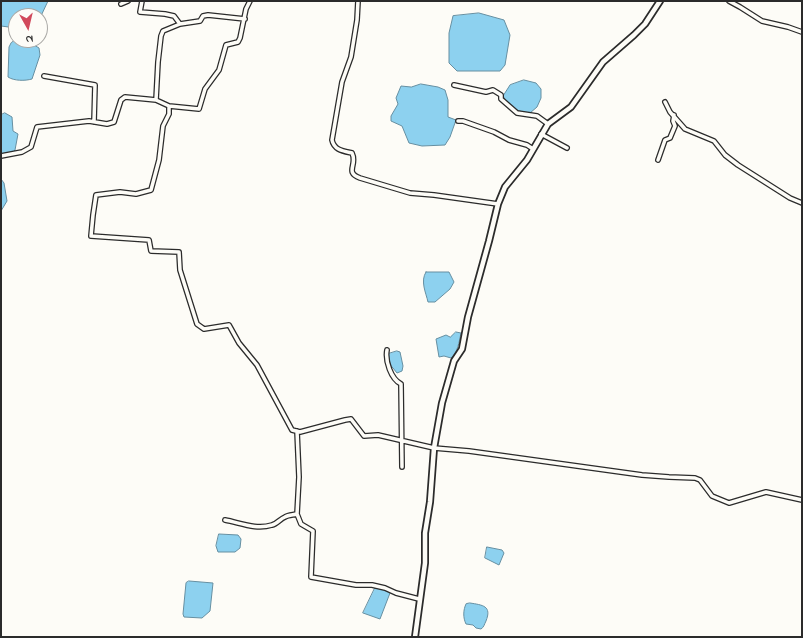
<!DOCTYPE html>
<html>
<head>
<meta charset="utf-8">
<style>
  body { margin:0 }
  #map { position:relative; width:803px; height:638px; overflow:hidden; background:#fdfcf7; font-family:"Indie Flower",sans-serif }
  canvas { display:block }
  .frame { position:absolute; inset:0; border:2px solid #2b2b2b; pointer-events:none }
  .north { position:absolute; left:8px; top:8px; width:40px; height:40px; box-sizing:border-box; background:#fdfcf7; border:1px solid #a9a8a5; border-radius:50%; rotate:172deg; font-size:11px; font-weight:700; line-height:16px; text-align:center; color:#2b2b2b }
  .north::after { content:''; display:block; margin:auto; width:14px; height:18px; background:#d1495b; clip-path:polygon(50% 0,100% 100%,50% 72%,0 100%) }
</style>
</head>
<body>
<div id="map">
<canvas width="803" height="638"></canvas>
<div class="frame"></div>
<div class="north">N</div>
</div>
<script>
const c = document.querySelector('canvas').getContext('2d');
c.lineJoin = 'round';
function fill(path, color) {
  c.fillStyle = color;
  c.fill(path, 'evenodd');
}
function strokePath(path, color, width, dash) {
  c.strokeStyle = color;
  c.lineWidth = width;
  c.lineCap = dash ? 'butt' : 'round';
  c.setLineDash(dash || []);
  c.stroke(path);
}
const water = new Path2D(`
  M 1,1 L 48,1 L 40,18 L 40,16 L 16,16 L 16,28 L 1,26 Z
  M 479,13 L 504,20 L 510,35 L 505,65 L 500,71 L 457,71 L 449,63 L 449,33 L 453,16 Z
  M 14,41 L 31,43 L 39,48 L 40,55 L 32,79 C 25,81 14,81 8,77 L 9,47 L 11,43 Z
  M 524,80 L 536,83 L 541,89 L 541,98 L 537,107 L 530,113 C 517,112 509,107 503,96 L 510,85 Z
  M 421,84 L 438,87 L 445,90 L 448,100 L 448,117 L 456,120 L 450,137 L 445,145 L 422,146 L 409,143 L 402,126 L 391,121 L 391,116 L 398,104 L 396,98 L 401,86 L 411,87 Z
  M 5,113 L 12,117 L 13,131 L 18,134 L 15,150 L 12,153 L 1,154 L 1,115 Z
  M 1,179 L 4,183 L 7,201 L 1,211 Z
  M 426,272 L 449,272 L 454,282 L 450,289 L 435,302 L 428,302 C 426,293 420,281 426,272 Z
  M 456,332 L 461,333 C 459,342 458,352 451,358 L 444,356 L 439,357 L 436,339 L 446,335 L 450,337 Z
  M 397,351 L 400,352 L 403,366 L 402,371 L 397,373 L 388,362 L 388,354 Z
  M 219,534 L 238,535 L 241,539 L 240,548 L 235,552 L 218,552 L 216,546 Z
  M 487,547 L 502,550 L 504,553 L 499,565 L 485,558 Z
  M 189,581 L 213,583 L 210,611 L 202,618 L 184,617 L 183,614 L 186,583 Z
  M 375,588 L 388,590 L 390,593 L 380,619 L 363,613 Z
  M 470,603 C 483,605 492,606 486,621 C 484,625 484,627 481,629 L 476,628 L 473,625 L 466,624 C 463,618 463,610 466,604 Z`);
fill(water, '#8dd1ef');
strokePath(water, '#668fa1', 1);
const street = new Path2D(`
  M 142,1 L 140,12 L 165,14 L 174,16 L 180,24
  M 358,1 L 357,20 L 351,57 L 342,82 L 332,140 C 334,150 343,151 352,153 C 358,165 344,172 360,178 L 410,193 L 434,195 L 498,204
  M 729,1 L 740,7 L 762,21 L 788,27 L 802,32
  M 121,4 L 128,1
  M 44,76 L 95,85 L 94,122
  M 454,85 L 486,92 L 493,90 L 501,95 L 501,99 L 517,113 L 537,116 L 548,124
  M 156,100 L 158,62 L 161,36 L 163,31 L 180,24 L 200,21 L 203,16 L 208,15 L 245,19
  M 665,102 L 670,112 L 685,129 L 714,141 L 725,155 L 738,165 L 790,198 L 802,203
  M 169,106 L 169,114 L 163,126 L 159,160 L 151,190 L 136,194 L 120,192 L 96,195 L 93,215 L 91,236 L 149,240 L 151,251 L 179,252 L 180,270 L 197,324 L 204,329 L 229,325 L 239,343 L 257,365 L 292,430 L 300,432 L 345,420 L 351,419 L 364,436 L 378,435 L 434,448 L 469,451 L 642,475 L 669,477 L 695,478 L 700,480 L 712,496 L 729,503 L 766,492 L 802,500
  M 458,121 L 463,121 L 494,132 L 509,140 L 527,145 L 533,149
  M 541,134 L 567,148
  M 1,156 L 22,152 L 31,147 L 37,127 L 89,121 L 107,124 L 114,122 L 121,100 L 125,97 L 146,99 L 156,100 L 169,106 L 199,109 L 205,89 L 219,70 L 226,45 L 238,42 L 240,38 L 246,9 L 250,1
  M 658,160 L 665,140 L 670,138 L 675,126 L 673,121 L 674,115
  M 387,350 C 385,361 391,379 401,384 L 402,467
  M 297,514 L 301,524 L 313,531 L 311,577 L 356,585 L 372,585 L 385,588 L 396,593 L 419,599
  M 225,520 C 241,523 256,530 272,525 C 277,524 280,519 285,517 C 288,515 293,515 297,514 L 299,477 L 297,431`);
const secondary = new Path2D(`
  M 415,637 L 425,563 L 425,533 L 430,502 L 434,448 L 442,403 L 454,361 L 462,349 L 468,317 L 489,241 L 498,204 L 505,187 L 527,160 L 548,124 L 571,107 L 603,62 L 634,35 L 645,24 L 660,1`);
strokePath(street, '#2b2b2b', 6);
strokePath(secondary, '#2b2b2b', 8);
strokePath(street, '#fdfcf7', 3.5);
strokePath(secondary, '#fdfcf7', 4.5);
</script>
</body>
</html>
